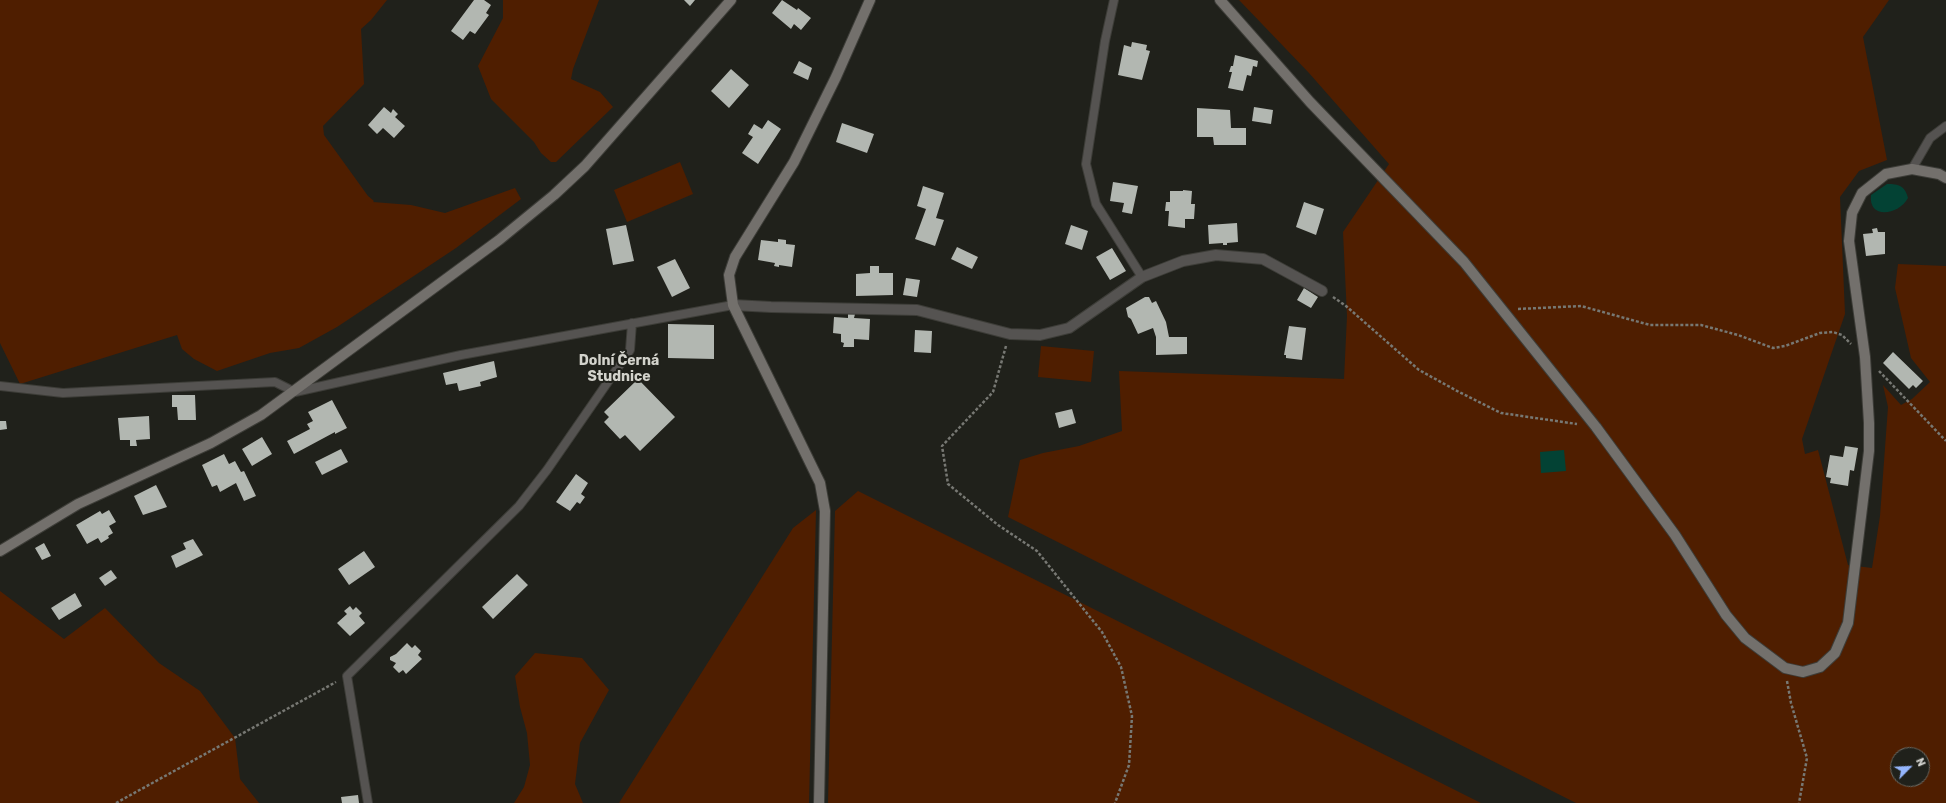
<!DOCTYPE html>
<html>
<head>
<meta charset="utf-8">
<style>
  body { margin:0 }
  #map { position:relative; width:1946px; height:803px; overflow:hidden; background:#20211b; font-family:Rubik,sans-serif }
  canvas { display:block }
  .north { position:absolute; left:1890px; top:747px; width:40px; height:40px; box-sizing:border-box; background:#20211b; border:1px solid #686863; border-radius:50%; rotate:66deg; font-size:11px; font-weight:700; line-height:16px; text-align:center; color:#d3d3cf }
  .north::after { content:''; display:block; margin:auto; width:14px; height:18px; background:#95b6fd; clip-path:polygon(50% 0,100% 100%,50% 72%,0 100%) }
</style>
</head>
<body>
<div id="map">
<canvas width="1946" height="803"></canvas>
<div class="north">N</div>
</div>
<script>
const c = document.querySelector('canvas').getContext('2d');
c.lineJoin = 'round';
function fill(path, color) {
  c.fillStyle = color;
  c.fill(path, 'evenodd');
}
function strokePath(path, color, width, dash) {
  c.strokeStyle = color;
  c.lineWidth = width;
  c.lineCap = dash ? 'butt' : 'round';
  c.setLineDash(dash || []);
  c.stroke(path);
}
function write(font, color, halo, rows, align = 'center') {
  c.font = font + ' Rubik,sans-serif';
  c.lineWidth = 4;
  c.setLineDash([]);
  c.textBaseline = 'middle';
  c.strokeStyle = halo;
  c.fillStyle = color;
  for (const [text, x, y, turn = 0] of rows) {
    c.save();
    c.translate(x, y);
    c.rotate((+turn || 0) * Math.PI / 180);
    c.textAlign = isNaN(turn) ? turn : align;
    if (halo) c.strokeText(text, 0, 0);
    c.fillText(text, 0, 0);
    c.restore();
  }
}
fill(new Path2D(`
  M 0,0 L 387,0 L 371,20 L 361,29 L 364,84 L 323,126 L 324,135 L 368,196 L 374,201 L 373,202 L 411,205 L 445,213 L 515,188 L 521,199 L 456,248 L 337,327 L 299,348 L 270,353 L 217,371 L 194,359 L 182,349 L 177,335 L 20,384 L 0,343 Z
  M 503,0 L 599,0 L 573,69 L 571,79 L 600,92 L 613,107 L 556,162 L 551,162 L 541,153 L 534,142 L 491,99 L 478,66 L 503,18 Z
  M 1239,0 L 1889,0 L 1863,37 L 1887,160 L 1859,171 L 1840,197 L 1845,314 L 1802,439 L 1805,454 L 1818,450 L 1848,565 L 1872,568 L 1880,516 L 1888,407 L 1883,385 L 1901,405 L 1912,399 L 1930,382 L 1911,358 L 1895,288 L 1898,264 L 1946,266 L 1946,803 L 1576,803 L 1008,517 L 1020,460 L 1043,453 L 1079,446 L 1122,431 L 1119,371 L 1344,379 L 1347,316 L 1343,232 L 1389,164 L 1309,73 ZM 1898,755 L 1922,755 L 1922,779 L 1898,779 Z
  M 680,162 L 693,194 L 627,222 L 614,190 Z
  M 1041,346 L 1094,351 L 1091,382 L 1038,377 Z
  M 858,491 L 1481,803 L 828,803 L 835,511 Z
  M 816,510 L 809,803 L 619,803 L 793,528 Z
  M 0,591 L 64,639 L 105,608 L 159,663 L 200,691 L 235,738 L 240,779 L 259,803 L 0,803 Z
  M 535,653 L 582,658 L 609,690 L 580,743 L 575,784 L 583,803 L 514,803 L 524,787 L 530,765 L 527,733 L 520,707 L 515,676 Z`), '#4f1e00');
fill(new Path2D(`
  M 1887,184 C 1899,184 1905,186 1908,198 C 1899,215 1868,220 1871,195 Z
  M 1564,450 L 1566,471 L 1541,473 L 1540,452 Z`), '#034234');
fill(new Path2D(`
  M 474,0 L 484,0 L 491,5 L 486,13 L 489,15 L 475,34 L 470,31 L 463,40 L 451,31 Z
  M 684,0 L 695,0 L 690,6 Z
  M 782,0 L 797,10 L 798,8 L 811,18 L 801,30 L 794,24 L 791,29 L 772,13 Z
  M 1132,42 L 1147,45 L 1146,50 L 1150,51 L 1142,80 L 1118,75 L 1124,45 L 1131,47 Z
  M 1235,55 L 1258,61 L 1257,67 L 1253,66 L 1251,76 L 1247,75 L 1243,91 L 1228,88 L 1232,72 L 1229,72 L 1231,66 L 1233,66 Z
  M 799,61 L 812,68 L 808,80 L 793,73 Z
  M 731,69 L 749,85 L 729,108 L 711,91 Z
  M 384,107 L 391,113 L 393,109 L 398,114 L 395,117 L 405,126 L 394,138 L 383,128 L 377,134 L 368,125 Z
  M 1254,107 L 1273,110 L 1271,124 L 1252,121 Z
  M 1197,108 L 1230,110 L 1231,128 L 1246,128 L 1246,145 L 1214,145 L 1213,137 L 1197,137 Z
  M 768,120 L 781,129 L 758,164 L 742,153 L 753,137 L 748,134 L 754,124 L 762,129 Z
  M 842,123 L 874,134 L 867,153 L 836,142 Z
  M 1113,182 L 1138,186 L 1132,214 L 1122,212 L 1124,203 L 1110,201 Z
  M 923,186 L 944,193 L 936,218 L 944,220 L 935,246 L 915,239 L 926,209 L 917,206 Z
  M 1183,190 L 1192,191 L 1191,204 L 1195,204 L 1194,219 L 1185,219 L 1185,228 L 1168,226 L 1169,211 L 1165,211 L 1166,202 L 1170,202 L 1170,191 L 1183,191 Z
  M 1304,202 L 1324,209 L 1316,235 L 1296,227 Z
  M 1237,223 L 1238,242 L 1227,243 L 1227,245 L 1223,245 L 1223,243 L 1209,244 L 1208,225 Z
  M 626,225 L 634,261 L 613,265 L 606,229 Z
  M 1071,225 L 1088,231 L 1082,250 L 1065,244 Z
  M 1877,228 L 1878,232 L 1885,232 L 1885,254 L 1866,256 L 1863,234 L 1873,233 L 1872,229 Z
  M 778,239 L 786,240 L 786,244 L 795,245 L 792,267 L 779,265 L 779,267 L 774,266 L 775,263 L 758,260 L 761,240 L 778,242 Z
  M 957,247 L 978,257 L 972,269 L 951,259 Z
  M 1112,248 L 1126,271 L 1110,280 L 1096,257 Z
  M 675,259 L 690,288 L 672,297 L 657,267 Z
  M 870,266 L 879,266 L 879,273 L 893,273 L 893,295 L 856,296 L 856,274 L 870,273 Z
  M 906,278 L 920,280 L 917,297 L 903,295 Z
  M 1304,288 L 1318,297 L 1311,308 L 1297,300 Z
  M 1145,297 L 1149,297 L 1152,303 L 1156,301 L 1166,322 L 1169,337 L 1187,337 L 1187,354 L 1156,355 L 1156,337 L 1153,328 L 1138,334 L 1131,319 L 1128,317 L 1126,308 Z
  M 848,313 L 855,314 L 854,318 L 870,319 L 869,340 L 854,339 L 854,347 L 843,347 L 844,343 L 841,342 L 841,334 L 833,333 L 834,317 L 848,318 Z
  M 668,324 L 714,325 L 714,359 L 668,358 Z
  M 1289,326 L 1306,328 L 1302,360 L 1286,358 L 1286,355 L 1284,355 Z
  M 915,330 L 932,331 L 931,353 L 914,352 Z
  M 1893,352 L 1923,381 L 1916,388 L 1913,385 L 1909,389 L 1883,363 Z
  M 494,361 L 497,377 L 480,382 L 481,386 L 459,391 L 457,383 L 446,385 L 443,373 Z
  M 638,379 L 675,417 L 640,451 L 625,435 L 620,439 L 604,422 L 609,417 L 604,412 Z
  M 172,395 L 195,395 L 196,420 L 178,420 L 177,407 L 172,407 Z
  M 332,400 L 347,428 L 335,434 L 335,432 L 294,454 L 287,441 L 310,429 L 307,424 L 313,421 L 308,412 Z
  M 1072,409 L 1076,423 L 1059,428 L 1055,413 Z
  M 149,416 L 150,439 L 136,440 L 137,446 L 130,446 L 130,440 L 120,440 L 118,418 Z
  M 0,421 L 6,421 L 7,429 L 0,430 Z
  M 262,437 L 272,454 L 252,466 L 242,449 Z
  M 1845,446 L 1858,448 L 1854,471 L 1850,470 L 1848,486 L 1830,483 L 1831,478 L 1826,477 L 1830,455 L 1843,457 Z
  M 341,449 L 348,462 L 322,475 L 315,462 Z
  M 224,454 L 229,464 L 235,461 L 241,472 L 244,471 L 256,496 L 244,501 L 236,483 L 220,492 L 217,485 L 212,487 L 202,465 Z
  M 576,474 L 588,483 L 581,494 L 585,497 L 580,504 L 577,502 L 570,511 L 556,502 Z
  M 156,485 L 167,507 L 143,515 L 134,496 Z
  M 109,510 L 116,522 L 109,526 L 113,533 L 108,536 L 109,538 L 101,543 L 98,538 L 87,544 L 76,525 L 100,511 L 102,514 Z
  M 193,539 L 203,555 L 176,568 L 171,556 L 186,549 L 183,543 Z
  M 44,543 L 51,556 L 42,560 L 35,548 Z
  M 364,551 L 375,567 L 349,585 L 338,569 Z
  M 111,570 L 117,578 L 105,586 L 99,578 Z
  M 517,574 L 528,585 L 493,619 L 482,607 Z
  M 75,593 L 82,606 L 59,620 L 51,608 Z
  M 350,606 L 353,610 L 356,607 L 362,613 L 359,616 L 365,623 L 350,636 L 337,623 L 347,614 L 344,611 Z
  M 407,643 L 412,648 L 415,645 L 421,651 L 418,655 L 422,659 L 406,674 L 403,670 L 399,673 L 393,667 L 396,663 L 390,660 L 390,657 L 396,654 Z
  M 358,795 L 359,803 L 342,803 L 341,797 Z`), '#b2b7b1');
const lane = new Path2D(`
  M 1114,0 L 1105,41 L 1086,164 L 1096,204 L 1142,277
  M 1912,169 L 1930,138 L 1946,126
  M 0,386 L 63,393 L 275,382 L 295,392 L 461,355 L 733,305
  M 368,803 L 347,676 L 519,506 L 547,470 L 630,350 L 632,323`);
const street = new Path2D(`
  M 733,305 L 771,307 L 917,310 L 1010,334 L 1040,335 L 1069,328 L 1142,277 L 1183,261 L 1216,255 L 1263,259 L 1322,291`);
const secondary = new Path2D(`
  M 1220,0 L 1310,102 L 1464,262 L 1596,427 L 1675,535 L 1726,615 L 1745,638 L 1785,668 L 1803,672 L 1820,667 L 1835,653 L 1848,623 L 1869,451 L 1869,423 L 1865,357 L 1849,241 L 1852,213 L 1862,193 L 1886,174 L 1912,169 L 1939,174 L 1946,178
  M 0,551 L 78,504 L 211,443 L 261,415 L 499,240 L 554,195 L 585,166 L 731,0
  M 819,803 L 825,511 L 820,483 L 733,305 L 729,275 L 735,257 L 794,162 L 836,77 L 870,0`);
strokePath(lane, '#3d3d38', 10);
strokePath(street, '#3d3d38', 12);
strokePath(secondary, '#3d3d38', 12);
strokePath(new Path2D(`
  M 1333,297 L 1346,306 L 1419,370 L 1459,392 L 1501,413 L 1577,424
  M 1518,309 L 1581,306 L 1650,325 L 1701,325 L 1738,335 L 1773,348 L 1785,346 L 1820,333 L 1833,332 L 1842,335 L 1851,344
  M 1006,346 L 993,392 L 942,446 L 948,484 L 998,525 L 1037,551 L 1102,632 L 1121,667 L 1132,716 L 1129,765 L 1115,803
  M 1879,371 L 1946,441
  M 1787,681 L 1791,703 L 1807,758 L 1799,803
  M 116,803 L 336,682`), '#777873', 2.5, [3, 2]);
strokePath(lane, '#555351', 8);
strokePath(street, '#555351', 10);
strokePath(secondary, '#73706c', 10);
write('bold 14px', '#d3d3cc', '#20211b', [
  ["Dolní Černá",619,361],
  ["Studnice",619,377]
]);
</script>
</body>
</html>
